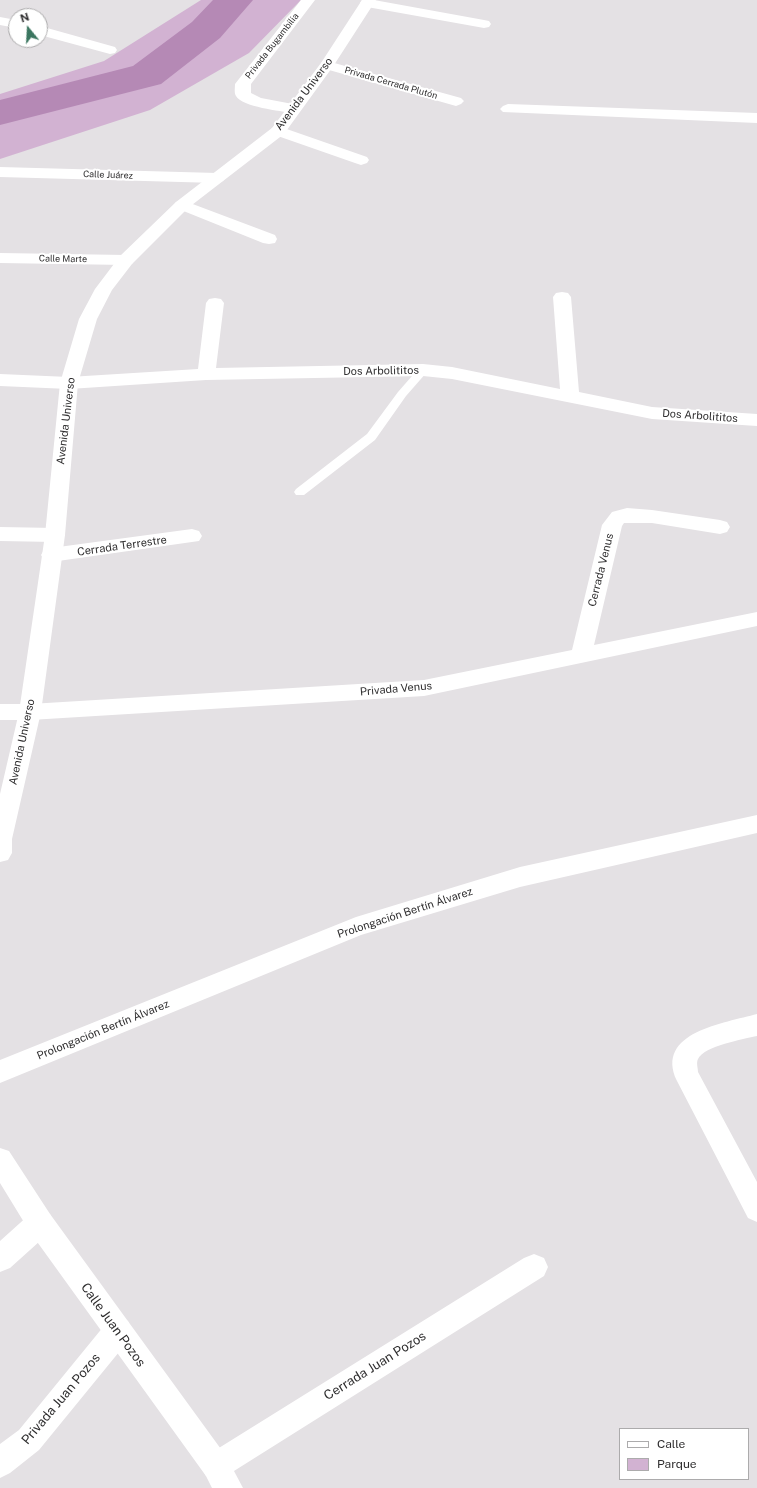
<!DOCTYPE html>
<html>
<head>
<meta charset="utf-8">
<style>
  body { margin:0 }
  #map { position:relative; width:757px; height:1488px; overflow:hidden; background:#e4e1e4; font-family:"Public Sans",sans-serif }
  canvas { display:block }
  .legend { position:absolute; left:619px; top:1428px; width:130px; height:52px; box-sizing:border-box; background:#fff; border:1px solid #acabac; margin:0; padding:5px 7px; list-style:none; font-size:12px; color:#2f2e2f }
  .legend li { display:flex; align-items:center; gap:8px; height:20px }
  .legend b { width:20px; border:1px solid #acabac }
  .north { position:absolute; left:8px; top:8px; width:40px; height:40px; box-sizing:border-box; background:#fff; border:1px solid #acabac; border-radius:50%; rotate:342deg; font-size:11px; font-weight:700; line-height:16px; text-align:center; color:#2f2e2f }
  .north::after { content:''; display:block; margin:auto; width:14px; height:18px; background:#3b7660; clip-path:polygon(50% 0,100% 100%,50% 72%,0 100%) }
</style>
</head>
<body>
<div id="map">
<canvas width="757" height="1488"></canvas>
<ul class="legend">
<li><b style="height:5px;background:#fff"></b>Calle</li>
<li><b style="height:11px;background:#d2b2d2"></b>Parque</li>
</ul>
<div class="north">N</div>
</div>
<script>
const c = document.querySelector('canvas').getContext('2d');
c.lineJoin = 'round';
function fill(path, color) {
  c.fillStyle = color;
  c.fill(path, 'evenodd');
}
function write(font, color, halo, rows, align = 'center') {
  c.font = font + ' "Public Sans",sans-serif';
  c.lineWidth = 4;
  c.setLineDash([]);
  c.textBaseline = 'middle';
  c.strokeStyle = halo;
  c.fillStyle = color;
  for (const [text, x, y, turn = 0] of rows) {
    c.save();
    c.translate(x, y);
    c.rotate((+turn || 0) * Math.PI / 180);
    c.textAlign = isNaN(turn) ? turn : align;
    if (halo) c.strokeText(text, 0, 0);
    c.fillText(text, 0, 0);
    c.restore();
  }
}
fill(new Path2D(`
  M 201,0 L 301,0 L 249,53 L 150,110 L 0,159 L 0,94 L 104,61 Z`), '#d2b2d2');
fill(new Path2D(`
  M 213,0 L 253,0 L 220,38 L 161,84 L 0,125 L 0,100 L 133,66 L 192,22 Z`), '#b589b5');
fill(new Path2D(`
  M 423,367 L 428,370 L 427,372 L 406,396 L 375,440 L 304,495 L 296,495 L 294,492 L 296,489 L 367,434 L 398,392 L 419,368 Z`), '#fff');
fill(new Path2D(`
  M 301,0 L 315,0 L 251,84 L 251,93 L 261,98 L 298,105 L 301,108 L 298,111 L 293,113 C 281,111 242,107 236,96 C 234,93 235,88 235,84 Z
  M 362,0 L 374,0 L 484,20 L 489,21 L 491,24 L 489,27 L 484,28 L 367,7 L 362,6 L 360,3 Z
  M 0,17 L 16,20 L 16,28 L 0,25 Z
  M 40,26 L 115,47 L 117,50 L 115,53 L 110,54 L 40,35 Z
  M 327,61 L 461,98 L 464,101 L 461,104 L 456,106 L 322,68 L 320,65 L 322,62 Z
  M 508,104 L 757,113 L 757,123 L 503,112 L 500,109 L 503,106 Z
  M 278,126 L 367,157 L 369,160 L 367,163 L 361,165 L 355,163 L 272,134 L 270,131 L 272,128 Z
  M 0,167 L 217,173 L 223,175 L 225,178 L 223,181 L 217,183 L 0,177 Z
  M 182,200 L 275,235 L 277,239 L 275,243 L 269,244 L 263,243 L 176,208 L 174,205 L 176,202 Z
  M 0,253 L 126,255 L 132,256 L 134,260 L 132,264 L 126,265 L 0,263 Z
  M 562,292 L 568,293 L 571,297 L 579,392 L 652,407 L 757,414 L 757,426 L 652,419 L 452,379 L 423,376 L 206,380 L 69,389 L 0,386 L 0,374 L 69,377 L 198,369 L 206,303 L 209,299 L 215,298 L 221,299 L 224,303 L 216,368 L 423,364 L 452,367 L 560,389 L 553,297 L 556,293 Z
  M 627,508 L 652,510 L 720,520 L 727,522 L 730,527 L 727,532 L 720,534 L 652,523 L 624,523 L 622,526 L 594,645 L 757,612 L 757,626 L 424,696 L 30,720 L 0,720 L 0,704 L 30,704 L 424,680 L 572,650 L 602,525 L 612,512 Z
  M 0,527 L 55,528 L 62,530 L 65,535 L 62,540 L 55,542 L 0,541 Z
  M 192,529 L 199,531 L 202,536 L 199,541 L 51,562 L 44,560 L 41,555 L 44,550 L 51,548 Z
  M 757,815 L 757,833 L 520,887 L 361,935 L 0,1083 L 0,1060 L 356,917 L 520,867 Z
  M 757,1014 L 757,1036 C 744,1039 704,1046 698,1059 C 696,1063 698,1068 698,1072 L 757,1182 L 757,1222 L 748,1218 L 677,1081 C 654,1032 725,1023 757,1014 Z
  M 40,1210 L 50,1214 L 53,1223 L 50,1232 L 10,1268 L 0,1272 L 0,1241 L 30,1214 Z
  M 534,1254 L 544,1258 L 548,1267 L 544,1276 L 226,1476 L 216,1481 L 206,1476 L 201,1466 L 206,1456 L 524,1258 Z
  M 118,1317 L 128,1321 L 132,1331 L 128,1341 L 39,1450 L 10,1473 L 0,1478 L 0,1444 L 19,1430 L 108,1321 Z`), '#fff');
fill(new Path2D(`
  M 362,0 L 376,0 L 334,65 L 284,134 L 188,208 L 132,264 L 112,290 L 97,319 L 78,383 L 65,535 L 41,712 L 12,839 L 12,853 L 8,860 L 0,862 L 0,794 L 19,712 L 45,535 L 60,383 L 79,319 L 95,289 L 120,256 L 176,202 L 272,128 L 321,63 Z
  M 0,1148 L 9,1151 L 50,1214 L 226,1456 L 243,1488 L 212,1488 L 206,1476 L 30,1232 L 0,1183 Z`), '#fff');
write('9px', '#2f2e2f', '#fff', [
  ["Privada Bugambilia",272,46,-52],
  ["Privada Cerrada Plutón",391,83,16],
  ["Calle Juárez",108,175,2],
  ["Calle Marte",63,259,1]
]);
write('11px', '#2f2e2f', '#fff', [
  ["Avenida Universo",304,94,-53],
  ["Dos Arbolititos",381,371,-1],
  ["Dos Arbolititos",700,416,4],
  ["Avenida Universo",66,421,-83],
  ["Cerrada Terrestre",122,546,-8],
  ["Cerrada Venus",601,570,-76],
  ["Privada Venus",396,689,-5],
  ["Avenida Universo",22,742,-78],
  ["Prolongación Bertín Álvarez",405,913,-18],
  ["Prolongación Bertín Álvarez",103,1030,-22]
]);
write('13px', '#2f2e2f', '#fff', [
  ["Calle Juan Pozos",113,1325,54],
  ["Cerrada Juan Pozos",375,1366,-32],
  ["Privada Juan Pozos",61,1399,-50]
]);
</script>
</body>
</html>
